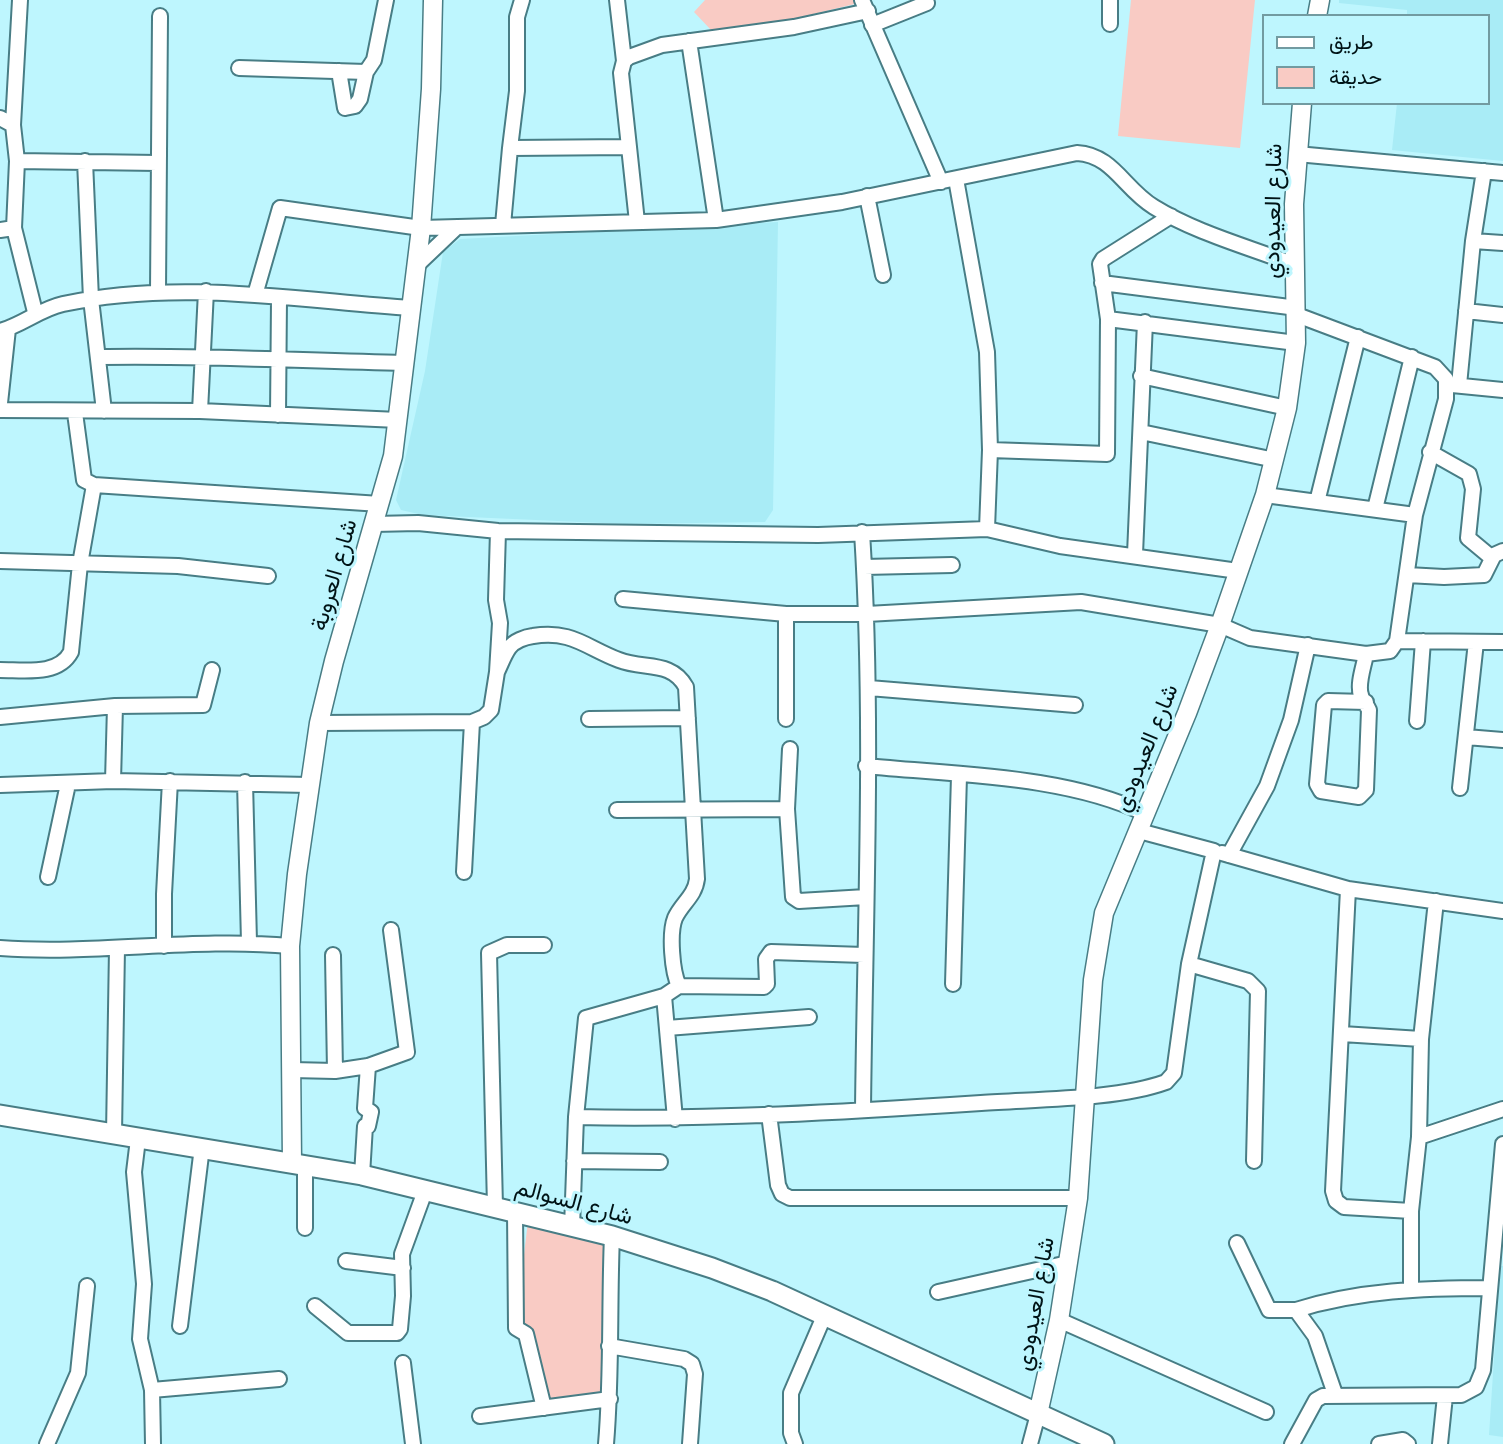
<!DOCTYPE html>
<html>
<head>
<meta charset="utf-8">
<style>
  body { margin:0 }
  #map { position:relative; width:1503px; height:1444px; overflow:hidden; background:#bef6fe; font-family:"Playfair Display",Vazirmatn,serif }
  canvas { display:block }
  .legend { position:absolute; left:1262px; top:14px; width:228px; height:91px; box-sizing:border-box; background:#bef6fe; border:2px solid #729ba1; margin:0; padding:9px 12px; list-style:none; font-size:21px; color:#001316 }
  .legend li { display:flex; align-items:center; gap:14px; height:35px }
  .legend b { width:35px; border:2px solid #729ba1 }
</style>
</head>
<body>
<div id="map">
<canvas width="1503" height="1444"></canvas>
<ul class="legend">
<li><b style="height:9px;background:#fff"></b>طريق</li>
<li><b style="height:19px;background:#f9cbc4"></b>حديقة</li>
</ul>
</div>
<script>
const c = document.querySelector('canvas').getContext('2d');
c.lineJoin = 'round';
function fill(path, color) {
  c.fillStyle = color;
  c.fill(path, 'evenodd');
}
function strokePath(path, color, width, dash) {
  c.strokeStyle = color;
  c.lineWidth = width;
  c.lineCap = dash ? 'butt' : 'round';
  c.setLineDash(dash || []);
  c.stroke(path);
}
function write(font, color, halo, rows, align = 'center') {
  c.font = font + ' "Playfair Display",Vazirmatn,serif';
  c.lineWidth = 6;
  c.setLineDash([]);
  c.textBaseline = 'middle';
  c.strokeStyle = halo;
  c.fillStyle = color;
  for (const [text, x, y, turn = 0] of rows) {
    c.save();
    c.translate(x, y);
    c.rotate((+turn || 0) * Math.PI / 180);
    c.textAlign = isNaN(turn) ? turn : align;
    if (halo) c.strokeText(text, 0, 0);
    c.fillText(text, 0, 0);
    c.restore();
  }
}
fill(new Path2D(`
  M 1339,0 L 1503,0 L 1503,161 L 1392,150 L 1397,103 L 1487,103 L 1487,16 L 1407,16 L 1407,10 L 1339,3 Z
  M 778,222 L 773,510 L 765,522 L 626,524 L 423,515 L 401,510 L 396,500 L 425,371 L 443,252 L 460,239 Z
  M 1500,1266 L 1503,1266 L 1503,1437 L 1489,1435 Z`), '#a9ecf6');
fill(new Path2D(`
  M 705,0 L 858,0 L 859,3 L 785,21 L 711,30 L 694,12 Z
  M 1131,0 L 1255,0 L 1240,148 L 1118,136 Z
  M 528,1221 L 606,1245 L 604,1392 L 546,1401 L 533,1329 L 520,1327 L 519,1297 Z`), '#f9cbc4');
const minor = new Path2D(`
  M 522,0 L 517,17 L 517,91 L 510,148 L 629,147 L 637,222
  M 617,0 L 624,61
  M 862,0 L 941,182
  M 1110,0 L 1110,24
  M 872,25 L 927,3
  M 689,41 L 716,220
  M 239,68 L 366,72 L 374,60 L 386,0
  M 339,71 L 345,108 L 355,106 L 360,99 L 366,72
  M 0,118 L 13,125 L 17,161 L 14,228 L 0,230
  M 13,125 L 20,0
  M 629,147 L 621,73 L 624,61 L 629,57 L 662,45 L 794,27 L 868,11
  M 1297,154 L 1503,173
  M 17,161 L 158,163
  M 85,161 L 91,299 L 104,411
  M 956,179 L 987,352 L 990,450 L 987,529
  M 867,196 L 883,275
  M 503,225 L 510,148
  M 14,228 L 35,312
  M 1473,241 L 1503,243
  M 415,267 L 456,228
  M 1102,283 L 1297,308
  M 158,291 L 160,16
  M 255,295 L 280,208 L 421,228 L 716,220 L 842,202 L 1077,153 C 1113,155 1124,189 1154,207 C 1196,233 1249,247 1295,265
  M 1466,311 L 1503,315
  M 1108,319 L 1296,343
  M 0,331 C 22,325 40,309 63,304 C 178,279 295,300 411,308
  M 100,357 C 202,355 303,361 405,363
  M 1141,376 L 1287,408
  M 1452,385 L 1503,390
  M 1459,385 L 1473,241 L 1484,171
  M 0,403 L 8,329
  M 0,410 L 200,411 L 398,420
  M 200,411 L 206,291
  M 278,415 L 279,299
  M 1141,432 L 1275,460
  M 990,450 L 1107,454 L 1108,319 L 1100,264 L 1103,259 L 1171,216
  M 1430,452 L 1469,474 L 1473,489 L 1468,538 L 1492,558
  M 94,485 L 380,504
  M 1265,495 L 1415,515
  M 1317,502 L 1358,337
  M 1375,509 L 1412,357
  M 374,524 L 418,523 L 498,531 L 818,535 L 987,529 L 1060,546 L 1238,571
  M 862,532 C 874,724 865,918 863,1110
  M 1135,554 L 1145,322
  M 0,561 L 178,566 L 268,576
  M 864,567 L 952,565
  M 1407,575 L 1444,577 L 1484,575 L 1494,555 L 1503,551
  M 623,599 L 786,614 L 867,614 L 1081,602 L 1220,625 L 1250,638 L 1366,654 L 1390,651 L 1397,641 L 1415,515 L 1446,399 L 1446,379 L 1435,367 L 1297,315
  M 1397,641 L 1503,642
  M 0,670 C 25,670 58,676 71,652 L 80,564 L 94,485 L 84,480 L 75,413
  M 497,672 C 501,664 504,655 509,648 C 514,641 525,637 533,636 C 572,630 585,647 619,660 C 644,670 671,660 686,687 L 697,879 C 695,896 682,903 675,918 C 669,933 672,972 679,986 L 664,996 L 675,1119
  M 869,688 L 1075,705
  M 1366,702 L 1328,701 L 1324,705 L 1317,784 L 1321,791 L 1359,797 L 1366,790 L 1369,710 C 1367,705 1362,700 1361,695 C 1357,684 1364,666 1366,654
  M 115,706 L 203,705 L 212,670
  M 0,717 L 115,706 L 113,781
  M 589,719 L 688,718
  M 786,719 L 786,614
  M 1417,721 L 1423,641
  M 319,723 L 472,722 L 484,717 L 491,710 L 497,672 L 500,623 L 496,600 L 498,531
  M 1466,737 L 1503,740
  M 790,749 L 787,809 L 793,897 L 799,901 L 866,897
  M 866,766 C 955,775 1066,775 1146,814
  M 245,782 L 249,942
  M 0,785 L 113,781 L 309,785
  M 1460,788 L 1476,642
  M 617,810 L 787,809
  M 1222,853 L 1348,889
  M 1229,855 L 1267,786 L 1291,720 L 1308,645
  M 464,872 L 472,722
  M 48,877 L 68,784
  M 164,946 L 164,894 L 170,781
  M 0,948 C 97,955 194,937 290,946
  M 333,955 L 335,1071 L 368,1066 L 407,1052 L 391,930
  M 1189,964 L 1248,981 L 1258,991 L 1254,1161
  M 953,984 L 959,776
  M 679,986 L 764,987 L 767,984 L 766,959 L 771,952 L 864,955
  M 667,1028 L 809,1017
  M 1342,1034 L 1421,1039
  M 292,1070 L 335,1071
  M 769,1114 L 778,1185 L 782,1194 L 790,1198 L 1078,1198
  M 576,1117 L 586,1018 L 664,996
  M 114,1134 L 117,948
  M 1419,1137 L 1503,1109
  M 138,1139 L 134,1172 L 144,1284 L 140,1339 L 152,1390
  M 574,1161 L 660,1162
  M 362,1175 L 365,1126 L 368,1126 L 371,1112 L 365,1108 L 368,1066
  M 495,1207 L 489,953 L 507,945 L 544,945
  M 1411,1211 L 1344,1207 L 1336,1201 L 1333,1191 L 1348,889 L 1503,911
  M 515,1212 L 516,1328 L 526,1334 L 544,1408
  M 572,1227 L 576,1117 C 711,1120 846,1112 981,1103 C 1035,1099 1116,1100 1166,1082 L 1174,1073 L 1189,964 L 1214,851 L 1139,831
  M 305,1228 L 305,1165
  M 1237,1243 L 1269,1310 L 1296,1310
  M 346,1261 L 403,1268
  M 1411,1288 L 1411,1211 L 1419,1137 L 1421,1039 L 1436,901
  M 938,1292 L 1068,1263
  M 315,1306 L 348,1333 L 397,1333 L 400,1329 L 403,1296 L 402,1254 L 425,1191
  M 1059,1320 L 1266,1412
  M 180,1326 L 202,1147
  M 609,1346 L 684,1359 L 692,1364 L 695,1374 L 690,1444
  M 403,1363 L 413,1444
  M 1335,1394 L 1315,1336 L 1296,1310 C 1359,1290 1424,1288 1490,1288
  M 480,1416 L 610,1399
  M 47,1444 L 78,1373 L 87,1286
  M 153,1444 L 152,1390 L 279,1379
  M 606,1444 C 612,1375 609,1306 612,1236
  M 795,1444 L 791,1433 L 791,1393 L 825,1314
  M 1030,1444 L 1038,1414
  M 1292,1444 L 1316,1400 L 1323,1396 L 1461,1395 L 1476,1387 L 1483,1370 L 1503,1144
  M 1379,1444 L 1403,1440 L 1408,1444
  M 1440,1444 L 1445,1396`);
const tertiary = new Path2D(`
  M 1317,16 L 1320,0
  M 292,1163 L 290,946 L 297,874 L 319,723 L 334,661 L 393,456 L 421,228 L 431,89 L 433,0
  M 1038,1414 L 1059,1320 L 1078,1198 L 1093,980 L 1104,913 L 1187,713 L 1220,625 L 1265,495 L 1287,408 L 1296,343 L 1294,204 L 1302,103`);
const secondary = new Path2D(`
  M 0,1115 L 362,1175 L 612,1236 L 712,1268 L 772,1291 L 1104,1444`);
strokePath(minor, '#487d85', 18);
strokePath(tertiary, '#487d85', 21);
strokePath(secondary, '#487d85', 23);
strokePath(minor, '#fff', 14);
strokePath(tertiary, '#fff', 18);
strokePath(secondary, '#fff', 19);
write('23px', '#001316', '#bef6fe', [
  ["شارع العيدودي",1273,211,-89],
  ["شارع العروبة",334,575,-74],
  ["شارع العيدودي",1146,748,-68],
  ["شارع السوالم",574,1202,15],
  ["شارع العيدودي",1035,1304,-80]
]);
</script>
</body>
</html>
